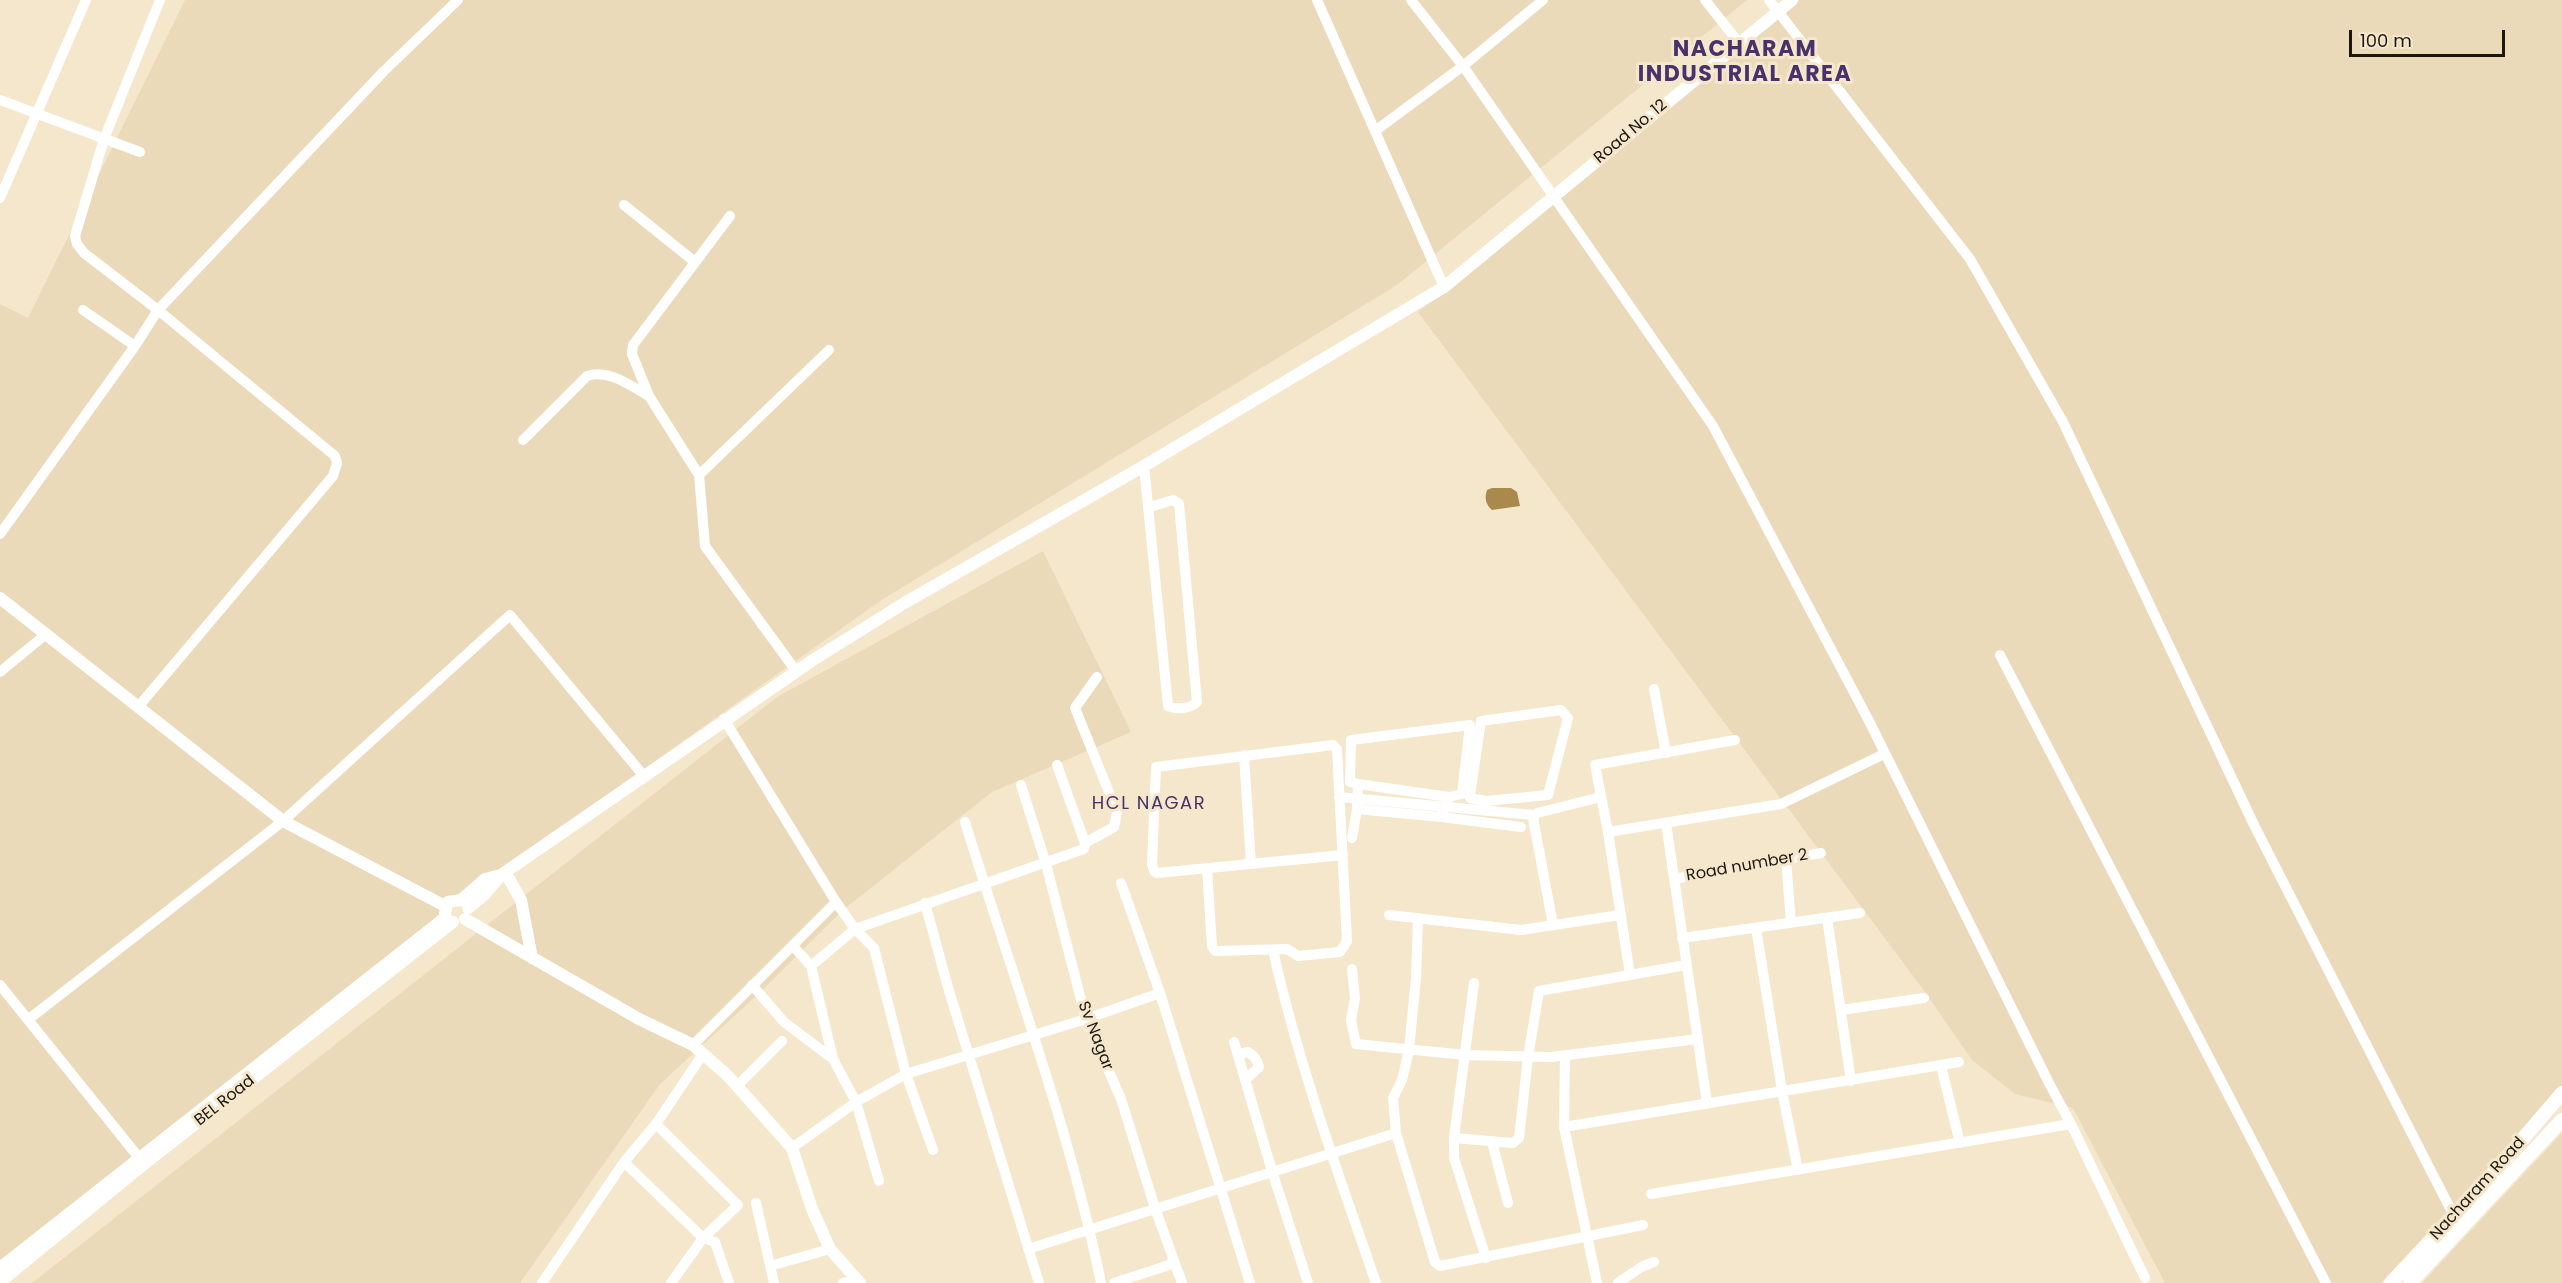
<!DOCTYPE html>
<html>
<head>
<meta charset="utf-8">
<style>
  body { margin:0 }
  #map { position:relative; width:2562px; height:1283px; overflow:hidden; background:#f5e7cc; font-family:Poppins,sans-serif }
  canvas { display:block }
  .scale { position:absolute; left:2349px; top:30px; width:156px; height:27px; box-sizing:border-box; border:3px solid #1d180f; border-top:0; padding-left:8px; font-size:18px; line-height:21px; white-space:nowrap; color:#1d180f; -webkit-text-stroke:4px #f5e7cc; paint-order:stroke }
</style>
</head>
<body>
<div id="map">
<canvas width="2562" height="1283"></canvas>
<div class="scale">100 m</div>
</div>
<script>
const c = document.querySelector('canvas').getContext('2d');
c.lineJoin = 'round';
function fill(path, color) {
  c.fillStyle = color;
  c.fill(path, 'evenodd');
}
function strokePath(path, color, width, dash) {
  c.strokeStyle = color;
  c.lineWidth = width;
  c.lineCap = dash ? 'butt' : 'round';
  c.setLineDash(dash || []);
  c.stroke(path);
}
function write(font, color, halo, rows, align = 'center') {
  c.font = font + ' Poppins,sans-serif';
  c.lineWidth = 6;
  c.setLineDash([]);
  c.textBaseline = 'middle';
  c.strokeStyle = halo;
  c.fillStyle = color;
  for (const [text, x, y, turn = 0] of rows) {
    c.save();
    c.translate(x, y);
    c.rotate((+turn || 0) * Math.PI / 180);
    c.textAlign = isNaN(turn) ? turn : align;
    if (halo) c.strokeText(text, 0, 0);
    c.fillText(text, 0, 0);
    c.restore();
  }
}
fill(new Path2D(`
  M 185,0 L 1747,0 L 1397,285 L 880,601 L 503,869 L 0,1266 L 0,304 L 28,318 Z
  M 1799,0 L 2562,0 L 2562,1087 L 2381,1283 L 2165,1283 L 2073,1108 L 2015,1094 L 1972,1060 L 1925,992 L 1418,312 Z
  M 1043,551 L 1131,732 L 992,792 L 843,910 L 754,998 L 660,1084 L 520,1283 L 32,1283 L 777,697 Z
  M 2562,1133 L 2562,1283 L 2422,1283 Z`), '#ebdab9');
fill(new Path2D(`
  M 1492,488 L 1511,488 L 1517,492 L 1520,506 L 1492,510 C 1486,505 1484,498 1487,490 Z`), '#a98a4c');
strokePath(new Path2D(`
  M 1317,0 L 1444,287
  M 1411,0 L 1463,66 L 1713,426 L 1868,719 L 2050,1085 L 2071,1124 L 2145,1278
  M 1705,0 L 1739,43
  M 1769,0 L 1970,259 L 2063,422 L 2255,827 L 2454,1216
  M 0,100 L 140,152
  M 1375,131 L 1463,66 L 1543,0
  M 0,198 L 86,0
  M 624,205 L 695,262
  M 730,216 L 633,345 L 632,354 L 649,396 L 699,475 L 705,546 L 796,671
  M 83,310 L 135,346
  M 523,440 L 587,376 C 609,369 629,385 649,396
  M 1144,466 L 1168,706 C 1176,710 1190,709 1197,702 L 1179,504 L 1173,500 L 1150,507
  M 699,475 L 829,350
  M 0,534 L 135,346 L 158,310 L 384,71 L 458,0
  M 2000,655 L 2326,1283
  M 0,672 L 45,635
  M 1654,689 L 1666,753
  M 138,707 L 333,476 L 337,463 L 335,456 L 158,310 L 84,253 L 77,244 L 75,236 L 104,139 L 160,0
  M 1244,755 L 1251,864
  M 1358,784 L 1350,782 L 1351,740 L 1470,725 L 1462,794 L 1449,797
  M 1021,785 L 1046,864 L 1086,1019 L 1121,1099 L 1155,1208 L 1182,1283
  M 1339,797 L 1534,815
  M 1483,810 L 1486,801 L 1548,795 L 1568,718 L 1561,710 L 1481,721 L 1470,795 L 1470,798 L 1486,801
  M 1441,817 L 1521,827
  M 965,822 C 1012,975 1069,1126 1101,1283
  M 1666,823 L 1707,1103
  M 1608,832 L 1781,804 L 1884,754
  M 1352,838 L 1357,809 L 1441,817 L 1449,797 L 1358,784 L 1357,809
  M 1085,843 L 1114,827 L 1117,812 L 1075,708 L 1097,677
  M 1786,859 L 1791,923
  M 1207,868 L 1212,946 L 1215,951 L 1287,949 L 1298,956 L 1340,952 L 1347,941 L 1337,749 L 1333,745 L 1156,767 L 1152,864 L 1154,871 L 1157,873 L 1343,855
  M 1674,879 L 1821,853
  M 1121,883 L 1160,993 L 1250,1283
  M 836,902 L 855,929 L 874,948 L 906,1074 L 933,1150
  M 925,903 L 949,991 L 1039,1283
  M 1389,915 L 1521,930 L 1620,915
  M 1418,918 L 1416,978 L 1409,1050 L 1402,1080 L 1393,1098 L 1396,1133 L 1435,1262 L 1440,1266 L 1643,1225
  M 1827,918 L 1851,1081
  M 1553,925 L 1533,818 L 1537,813 L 1601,797
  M 1756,928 L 1782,1091 L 1798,1170
  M 1682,938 L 1860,913
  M 793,946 L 811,966
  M 1273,950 C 1298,1063 1338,1173 1376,1283
  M 1352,969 L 1355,998 L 1351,1020 L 1356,1044 L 1465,1055 L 1551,1057 L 1698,1039
  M 1630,975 L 1608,832 L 1595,765 L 1735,740
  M 1474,983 L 1454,1138 L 1454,1158 L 1486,1258
  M 0,985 L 144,1164
  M 752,985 L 784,1022 L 833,1059
  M 1841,1010 L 1924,998
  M 29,1019 L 283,821 L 510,615 L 643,775
  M 1234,1042 L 1272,1171 L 1308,1283
  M 693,1045 L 836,902 L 724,719
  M 1238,1054 L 1248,1052 C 1254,1056 1257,1059 1259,1067 L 1245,1080
  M 1565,1056 L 1564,1127 L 1597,1283
  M 1941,1066 L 1960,1143
  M 737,1086 L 782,1041
  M 656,1124 L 738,1205 L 703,1238 L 671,1283
  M 1564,1127 L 1959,1062
  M 1454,1138 L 1513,1143 L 1519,1138 L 1528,1057 L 1539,991 L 1686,965
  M 1492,1142 L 1508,1203
  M 792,1148 L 856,1102 L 906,1074 L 1086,1019 L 1160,993
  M 624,1162 L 703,1238 L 715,1242 L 729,1283
  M 879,1181 L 856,1102 L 833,1059 L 811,966 L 855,929 L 1084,849 L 1085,843 L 1057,765
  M 1651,1194 L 2071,1124
  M 756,1203 L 774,1283
  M 1028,1249 L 1396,1133
  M 777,1264 L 830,1249
  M 542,1283 L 624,1162 L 656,1124 L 703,1054
  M 843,1283 L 857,1280
  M 1114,1283 L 1175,1263
  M 1618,1283 L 1641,1267 L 1654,1262`), '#fff', 10);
strokePath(new Path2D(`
  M 0,598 L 283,821 L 445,906
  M 505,872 L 521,900 L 532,958
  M 468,908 L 484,895 L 501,875 L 813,660 L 906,602 L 1144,466 L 1444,287 L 1792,0
  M 445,913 L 448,902 L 461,900 L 485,879 L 501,875
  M 465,919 L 639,1019 L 693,1045 L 728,1076 L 792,1148 L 812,1209 L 830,1249 L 860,1283
  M 0,1268 L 446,917
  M 0,1282 L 144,1164 L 453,922`), '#fff', 12);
strokePath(new Path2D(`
  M 2391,1283 L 2486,1182 L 2562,1093
  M 2410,1283 L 2562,1120`), '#fff', 14);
write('16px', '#1d180f', '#f5e7cc', [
  ["Road No. 12",1631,132,-40],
  ["Road number 2",1747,866,-10],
  ["Sv Nagar",1095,1036,69],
  ["BEL Road",225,1101,-38],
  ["Nacharam Road",2478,1189,-48]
]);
c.letterSpacing = '1.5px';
write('18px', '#49316c', '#f5e7cc', [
  ["HCL NAGAR",1149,804]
]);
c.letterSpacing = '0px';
c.letterSpacing = '1.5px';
write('bold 22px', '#49316c', '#f5e7cc', [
  ["NACHARAM",1745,50],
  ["INDUSTRIAL AREA",1745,75]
]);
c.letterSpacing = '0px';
</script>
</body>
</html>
